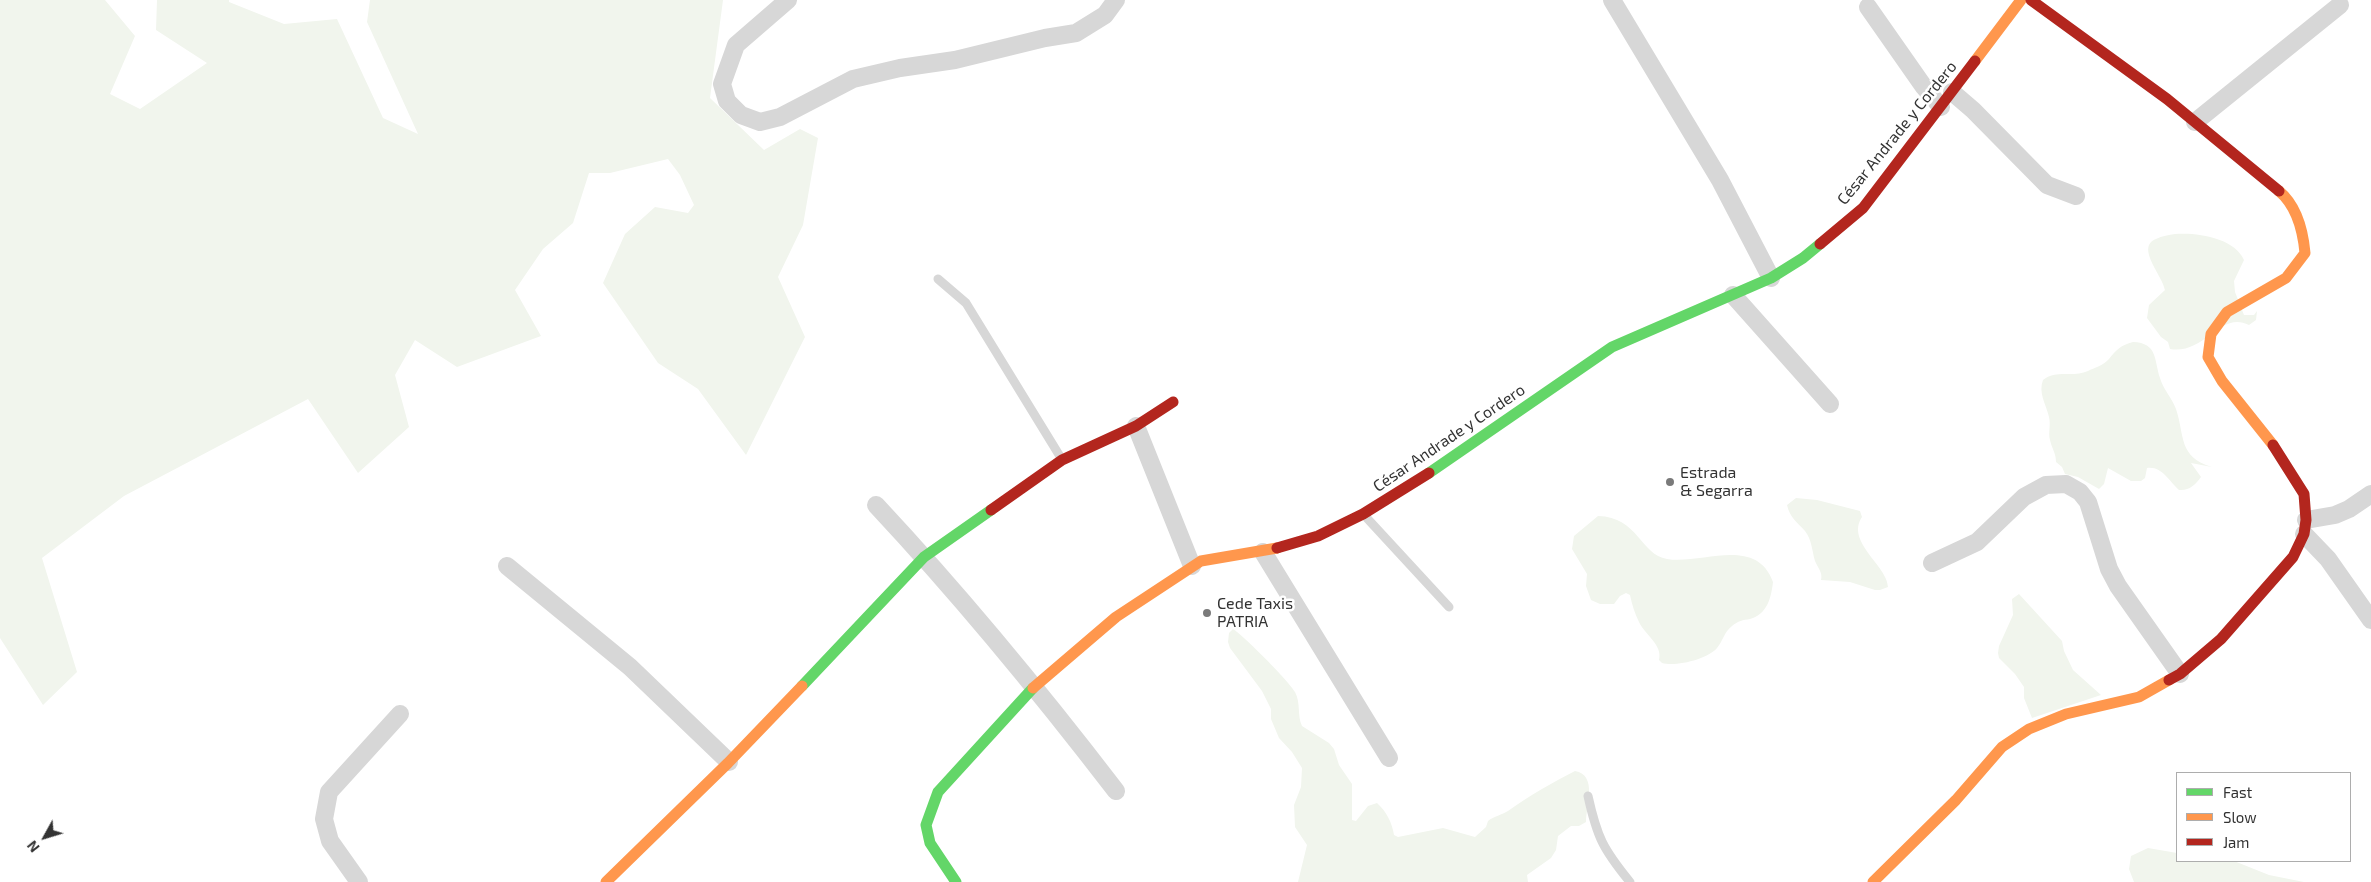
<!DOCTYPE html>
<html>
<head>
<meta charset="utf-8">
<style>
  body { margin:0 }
  #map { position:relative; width:2371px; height:882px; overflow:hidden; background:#fff; font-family:"Exo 2",sans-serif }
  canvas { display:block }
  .legend { position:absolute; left:2176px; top:772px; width:175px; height:90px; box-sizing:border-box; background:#fff; border:1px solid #adadad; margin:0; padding:6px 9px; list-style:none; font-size:15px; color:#333 }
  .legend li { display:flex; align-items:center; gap:10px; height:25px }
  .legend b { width:25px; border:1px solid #adadad }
  .north { position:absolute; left:20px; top:812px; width:50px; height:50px; -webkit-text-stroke:4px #fff; paint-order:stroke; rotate:231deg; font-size:14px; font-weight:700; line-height:20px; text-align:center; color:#333 }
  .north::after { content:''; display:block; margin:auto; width:18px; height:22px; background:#333; clip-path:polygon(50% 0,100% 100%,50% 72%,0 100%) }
</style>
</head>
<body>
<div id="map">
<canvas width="2371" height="882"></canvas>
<ul class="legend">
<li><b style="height:6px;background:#63d668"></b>Fast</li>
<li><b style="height:6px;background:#ff974d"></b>Slow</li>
<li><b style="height:6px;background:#b3261e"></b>Jam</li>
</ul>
<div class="north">N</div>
</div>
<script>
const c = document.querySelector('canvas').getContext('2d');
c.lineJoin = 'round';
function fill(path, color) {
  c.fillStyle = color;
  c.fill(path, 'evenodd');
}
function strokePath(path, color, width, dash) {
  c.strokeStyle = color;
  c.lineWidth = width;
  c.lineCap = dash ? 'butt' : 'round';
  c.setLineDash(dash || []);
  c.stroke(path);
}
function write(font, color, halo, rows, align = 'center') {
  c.font = font + ' "Exo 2",sans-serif';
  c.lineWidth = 5;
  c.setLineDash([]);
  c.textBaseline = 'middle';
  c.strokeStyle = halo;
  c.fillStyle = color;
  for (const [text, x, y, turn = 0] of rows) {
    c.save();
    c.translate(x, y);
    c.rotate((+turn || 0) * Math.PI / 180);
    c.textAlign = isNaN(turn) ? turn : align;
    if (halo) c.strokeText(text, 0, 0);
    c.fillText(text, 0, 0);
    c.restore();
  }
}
fill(new Path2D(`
  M 0,0 L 105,0 L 135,36 L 110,94 L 140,109 L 207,63 L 156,30 L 157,0 L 229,0 L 229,2 L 284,24 L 337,19 L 383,118 L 418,134 L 367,22 L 370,0 L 723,0 L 710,98 L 764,150 L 800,129 L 818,138 L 803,225 L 778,277 L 805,337 L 746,455 L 698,389 L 658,363 L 603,283 L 625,234 L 655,207 L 688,213 L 694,205 L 680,175 L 668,159 L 610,173 L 589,173 L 573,223 L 543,249 L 515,290 L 541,336 L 457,367 L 415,340 L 395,375 L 409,427 L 358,473 L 308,399 L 124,496 L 42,558 L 77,672 L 43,705 L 0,638 Z
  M 2175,234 C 2197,232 2235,238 2244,260 L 2234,281 L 2235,292 L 2244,315 L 2254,315 L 2257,311 L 2256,320 L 2249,325 C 2220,310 2205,355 2170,349 L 2168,342 L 2161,337 L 2147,318 L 2149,305 L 2165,290 C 2163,276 2135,247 2156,239 C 2162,236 2169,235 2175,234 Z
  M 2133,342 C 2158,343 2154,360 2160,378 C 2163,389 2172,398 2176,409 C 2185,436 2178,457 2212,467 L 2191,463 L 2201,477 C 2195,485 2189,491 2179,490 C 2169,481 2162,466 2147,468 L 2145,478 L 2141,481 L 2131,481 L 2108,468 L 2104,484 L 2099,489 L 2078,477 L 2065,474 L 2062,467 L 2056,462 C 2056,453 2052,449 2050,440 C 2048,433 2051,425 2049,417 C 2046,404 2038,393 2043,380 C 2056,369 2073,378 2088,371 C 2094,368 2104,365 2109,359 C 2116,350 2121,345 2133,342 Z
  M 1796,498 L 1817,500 L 1860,511 L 1862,517 C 1845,542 1888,566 1888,587 L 1880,590 L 1875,590 L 1850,582 L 1821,580 C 1823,573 1818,568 1815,561 C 1812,551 1812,540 1805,531 C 1797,522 1790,518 1787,505 Z
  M 1598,516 C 1638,517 1641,555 1667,559 C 1701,565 1756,535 1773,582 C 1771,599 1767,614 1750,619 C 1743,620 1738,621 1732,626 C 1724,632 1723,641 1717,648 C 1708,659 1676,667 1662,663 L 1659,660 C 1663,645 1645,635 1639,622 C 1635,614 1632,605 1630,595 L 1626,593 L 1620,596 L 1614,604 L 1600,604 L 1591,600 L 1586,586 L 1587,574 L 1572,549 L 1574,536 Z
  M 2019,594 L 2062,641 L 2064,651 L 2073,670 L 2101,695 L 2032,718 L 2024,698 L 2024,687 L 2015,674 L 1999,658 L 1998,653 L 1999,646 L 2013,615 L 2012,599 Z
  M 1233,629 C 1243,635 1290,682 1295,692 C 1301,703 1297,716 1302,726 L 1329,743 L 1334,749 L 1339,765 L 1352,784 L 1352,820 L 1356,821 L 1368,806 L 1377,803 C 1386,811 1392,822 1394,835 L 1398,837 L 1443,828 L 1475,837 L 1486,827 L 1488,821 C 1494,816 1502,815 1508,811 C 1530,795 1552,783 1575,771 C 1598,775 1586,806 1586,822 L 1579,826 L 1571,826 L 1558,836 L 1556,850 L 1551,858 L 1527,875 L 1528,882 L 1298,882 L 1307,845 L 1295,827 L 1294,805 L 1301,787 L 1302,768 L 1292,752 L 1279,738 L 1271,719 L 1271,709 L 1262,691 L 1230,648 L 1228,642 L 1229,633 Z
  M 2148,848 L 2177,853 L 2177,861 L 2234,861 L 2269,875 L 2304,882 L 2134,882 L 2129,869 L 2131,856 Z`), '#f1f5ed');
strokePath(new Path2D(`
  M 938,279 L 966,303 L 1061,458
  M 1365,516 L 1449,607
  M 1588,796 C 1597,837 1603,849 1630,882`), '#d7d7d7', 9);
strokePath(new Path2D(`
  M 788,0 L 736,45 L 722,84 L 727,101 L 741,115 L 760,122 L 780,117 L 853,79 L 900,68 L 955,60 L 1045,38 L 1076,33 L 1105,15 L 1116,0
  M 1612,0 L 1720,180 L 1771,278
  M 1868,7 L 1924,87 L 1941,107
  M 1952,92 L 1973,110 L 2047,185 L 2076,196
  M 2195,122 L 2340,5
  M 1733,295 L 1830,404
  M 1136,426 L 1192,566
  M 876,505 C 961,596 1040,692 1116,791
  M 2306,520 L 2335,515 L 2349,509 L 2371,494
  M 2304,534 L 2328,559 L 2371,620
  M 1263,552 L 1389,758
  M 1932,563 L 1977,542 L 2024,497 L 2046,485 L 2066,484 L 2080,492 L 2088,502 L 2109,569 L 2118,586 L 2180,674
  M 507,566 L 630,667 L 729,762
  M 359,882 L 330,841 L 324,819 L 329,792 L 400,714`), '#d7d7d7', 18);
strokePath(new Path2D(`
  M 1429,473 L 1612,347 L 1771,278 L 1803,258 L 1820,244
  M 802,686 L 924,557 L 991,510
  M 956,882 L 930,843 L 926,825 L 938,792 L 1033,688`), '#63d668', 11);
strokePath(new Path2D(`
  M 1975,61 L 2021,0
  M 2273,445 L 2222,381 L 2208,357 L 2211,334 L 2227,312 L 2286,278 L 2305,253 C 2303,231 2297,206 2279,191
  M 1033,688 L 1116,617 L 1201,561 L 1277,548
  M 606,882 L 728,763 L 802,686
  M 1873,882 L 1956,800 L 2002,747 L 2029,729 L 2066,714 L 2139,697 L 2169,680`), '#ff974d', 11);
strokePath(new Path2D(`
  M 2031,0 L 2167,99 L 2279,191
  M 1820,244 L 1863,208 L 1975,61
  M 991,510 L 1062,460 L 1136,426 L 1173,402
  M 1277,548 L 1318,536 L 1363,514 L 1429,473
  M 2169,680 L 2180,674 L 2221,639 L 2293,557 L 2304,534 L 2306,520 L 2304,494 L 2273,445`), '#b3261e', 11);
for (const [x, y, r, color] of [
  [1670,482,5,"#7a7a7a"],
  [1207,613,5,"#7a7a7a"]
]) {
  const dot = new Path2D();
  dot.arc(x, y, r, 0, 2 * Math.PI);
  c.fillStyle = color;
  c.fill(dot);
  strokePath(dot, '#fff', 2);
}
write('16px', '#333', '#fff', [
  ["César Andrade y Cordero",1897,133,-51],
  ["César Andrade y Cordero",1449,438,-34]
]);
write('16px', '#333', '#fff', [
  ["Estrada",1680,473],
  ["& Segarra",1680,491],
  ["Cede Taxis",1217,604],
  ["PATRIA",1217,622]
], 'left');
</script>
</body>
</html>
